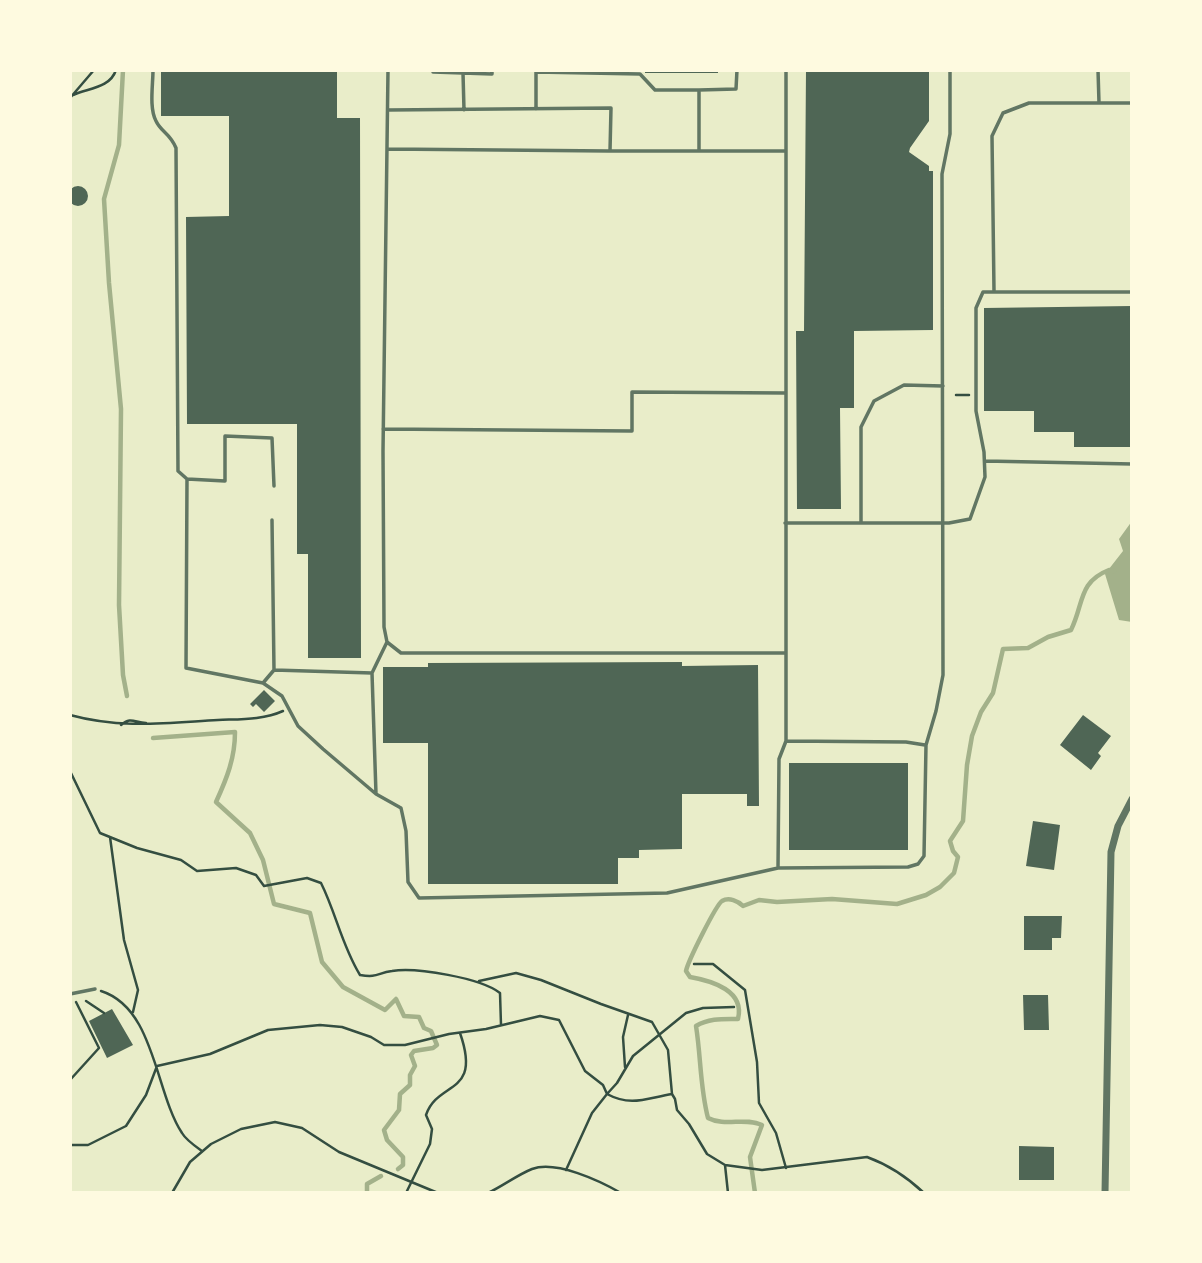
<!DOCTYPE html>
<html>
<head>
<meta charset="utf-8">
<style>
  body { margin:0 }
  #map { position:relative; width:1202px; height:1263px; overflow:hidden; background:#e9edc9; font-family:"Zilla Slab",serif }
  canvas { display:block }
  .frame { position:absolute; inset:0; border:72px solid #fefae0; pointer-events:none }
</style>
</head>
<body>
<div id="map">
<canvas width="1202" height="1263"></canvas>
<div class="frame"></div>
</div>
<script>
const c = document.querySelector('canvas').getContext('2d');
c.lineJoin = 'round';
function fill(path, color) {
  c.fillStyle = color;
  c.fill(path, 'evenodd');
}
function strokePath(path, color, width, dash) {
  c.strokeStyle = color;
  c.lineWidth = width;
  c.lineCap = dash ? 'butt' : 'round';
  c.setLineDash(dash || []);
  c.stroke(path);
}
fill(new Path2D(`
  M 1132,521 L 1132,622 L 1119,620 L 1105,574 L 1123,551 L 1119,539 Z`), '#a3b18a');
strokePath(new Path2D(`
  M 123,70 L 119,145 L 104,199 L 109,283 L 121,409 L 119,605 L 123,675 L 127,696
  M 153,738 L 235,732 C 235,758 227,778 216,802 L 250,833 L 263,860 L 274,904 L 310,913 L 322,962 L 343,987 L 385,1010 L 396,999 L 404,1016 L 419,1017 L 424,1028 L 431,1031 L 437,1045 L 433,1048 L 414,1051 L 411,1055 L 415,1066 L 410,1075 L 410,1085 L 400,1094 L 399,1110 L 384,1130 L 387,1140 L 403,1157 L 403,1165 L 398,1169
  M 367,1193 L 367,1184 L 381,1176
  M 755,1193 L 750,1157 L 762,1125 C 745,1117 725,1127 708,1118 C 700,1088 701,1057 696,1026 C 709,1018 723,1019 738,1019 C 745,991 713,981 690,977 L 686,971 C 688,961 716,905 722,901 C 729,897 738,901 743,906 L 759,900 L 777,902 L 832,899 L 897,904 L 926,895 L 940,887 L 954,873 L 958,857 L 953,851 L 950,841 L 963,821 L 967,765 L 972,736 L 981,712 L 993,693 L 1003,649 L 1028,648 L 1048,637 L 1071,630 C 1084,604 1078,582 1109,570 L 1114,571`), '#a3b18a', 4.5);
fill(new Path2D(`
  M 161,70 L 337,70 L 337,118 L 360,118 L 361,658 L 308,658 L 308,554 L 297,554 L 297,424 L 187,424 L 186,217 L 229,216 L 229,116 L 161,116 Z
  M 645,70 L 718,70 L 718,73 L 645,73 Z
  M 806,70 L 929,70 L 929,121 L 910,148 L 909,152 L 929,166 L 929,171 L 933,171 L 933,330 L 854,331 L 854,408 L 840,408 L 841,509 L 797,509 L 796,331 L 804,331 Z
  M68 196a10 10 0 1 1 20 0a10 10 0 1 1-20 0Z
  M 1132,306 L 1132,447 L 1074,447 L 1074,432 L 1034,432 L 1034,411 L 984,411 L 984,308 Z
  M 682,662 L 682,666 L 758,665 L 759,806 L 747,806 L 747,794 L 682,794 L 682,849 L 639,850 L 639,858 L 618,858 L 618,884 L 428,884 L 428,743 L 383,743 L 383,667 L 428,667 L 428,663 Z
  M 264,690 L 275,701 L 264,712 L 256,704 L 253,707 L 250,704 Z
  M 1083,715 L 1111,736 L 1098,753 L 1101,756 L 1091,770 L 1060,745 Z
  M 789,763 L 908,763 L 908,850 L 789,850 Z
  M 1033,821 L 1060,825 L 1054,870 L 1026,866 Z
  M 1024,916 L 1062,916 L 1061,938 L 1052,938 L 1052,950 L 1024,950 Z
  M 1023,995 L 1048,995 L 1049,1030 L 1024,1030 Z
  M 112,1009 L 133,1045 L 107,1058 L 89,1021 Z
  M 1019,1146 L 1054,1147 L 1054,1180 L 1019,1180 Z`), '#4f6655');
strokePath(new Path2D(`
  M 73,95 C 89,88 110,88 116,70
  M 70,98 L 94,70
  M 956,395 L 969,395
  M 70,715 C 121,729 165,723 218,720 C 239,719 263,720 283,711
  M 121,725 C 131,716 135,723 146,723
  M 70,771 L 100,833 L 137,848 L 181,860 L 197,871 L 236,868 L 256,875 L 264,886 L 307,878 L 321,883 C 336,913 342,946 360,975 C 378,978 377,973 392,971 C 416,967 481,978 500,993 L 501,1025
  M 110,837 L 124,940 L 138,990 L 133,1012
  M 694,964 L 713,964 L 745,990 L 757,1062 L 759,1103 L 776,1133 L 786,1168
  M 479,981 L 516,973 L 541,980 L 601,1004 L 652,1022 L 668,1050 L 672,1094
  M 101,991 C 155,1008 155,1092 182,1133 C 186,1140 195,1146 202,1151
  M 86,1001 L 104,1013
  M 625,1067 L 623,1037 L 628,1015
  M 70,1080 L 99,1048 L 76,1002
  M 70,1145 L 88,1145 L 126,1126 L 146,1095 L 157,1066 L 210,1054 L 268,1030 L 320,1025 L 342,1027 L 371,1037 L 384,1045 L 405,1045 L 449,1034 L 486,1029 L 540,1016 L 559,1020 L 585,1071 L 603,1085 L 607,1094 L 592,1113 L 566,1170
  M 725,1165 L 762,1170 L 867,1157 C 889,1165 907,1177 924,1193
  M 172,1193 L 190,1162 L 211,1144 L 241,1129 L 275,1122 L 302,1128 L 339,1152 L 438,1193
  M 406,1193 L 430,1144 L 432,1129 L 426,1115 C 438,1080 482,1096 460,1033
  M 488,1193 C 503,1186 517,1175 532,1169 C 556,1160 600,1181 621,1193
  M 728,1193 L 725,1165 L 707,1154 L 689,1124 L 677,1110 L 675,1099 L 672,1094 C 647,1098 631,1107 607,1094 L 617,1083 L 633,1056 L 686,1013 L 703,1008 L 734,1007`), '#344e41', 2.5);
strokePath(new Path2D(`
  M 153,70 C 153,85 149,108 156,121 C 161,132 170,133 176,148 L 178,471 L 187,479
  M 388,70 L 383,451 L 384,627 L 387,642 L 401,653 L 785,653
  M 433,70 L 433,72 L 492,74 L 492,70
  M 786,70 L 786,741 L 906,742 L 925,745
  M 536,72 L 640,74 L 655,90 L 699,90
  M 536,72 L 536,109
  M 463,73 L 464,110
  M 1099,103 L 1132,103
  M 388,110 L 611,108 L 610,151 L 786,151
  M 387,149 L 609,151
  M 699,151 L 699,90 L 736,89 L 737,70
  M 994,291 L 992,136 L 1003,113 L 1029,103 L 1099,103 L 1098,70
  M 383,429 L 632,431 L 632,392 L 785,393
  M 985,461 L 1132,464
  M 274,486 L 272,438 L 225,436 L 225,481 L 187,479 L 186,668 L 263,683 L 274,670 L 372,673 L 387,642
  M 272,520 L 274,670
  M 785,523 L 949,523 L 970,519 L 985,477 L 984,452 L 976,411 L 976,308 L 983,292 L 1132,292
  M 861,523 L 861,427 L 874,401 L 904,385 L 943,386
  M 372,673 L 376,794
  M 263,683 L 282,696 L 298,726 L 323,749 L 376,794 L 401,808 L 406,831 L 408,882 L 419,898 L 667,893 L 778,868 L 908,867 L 918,864 L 924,856 L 926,745 L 936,711 L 943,675 L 942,174 L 950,134 L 950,70
  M 778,868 L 779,759 L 786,741
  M 70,994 L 95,989`), '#617663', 3.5);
strokePath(new Path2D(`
  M 1105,1193 L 1111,852 L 1118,826 L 1132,799`), '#617663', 7);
</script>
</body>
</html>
